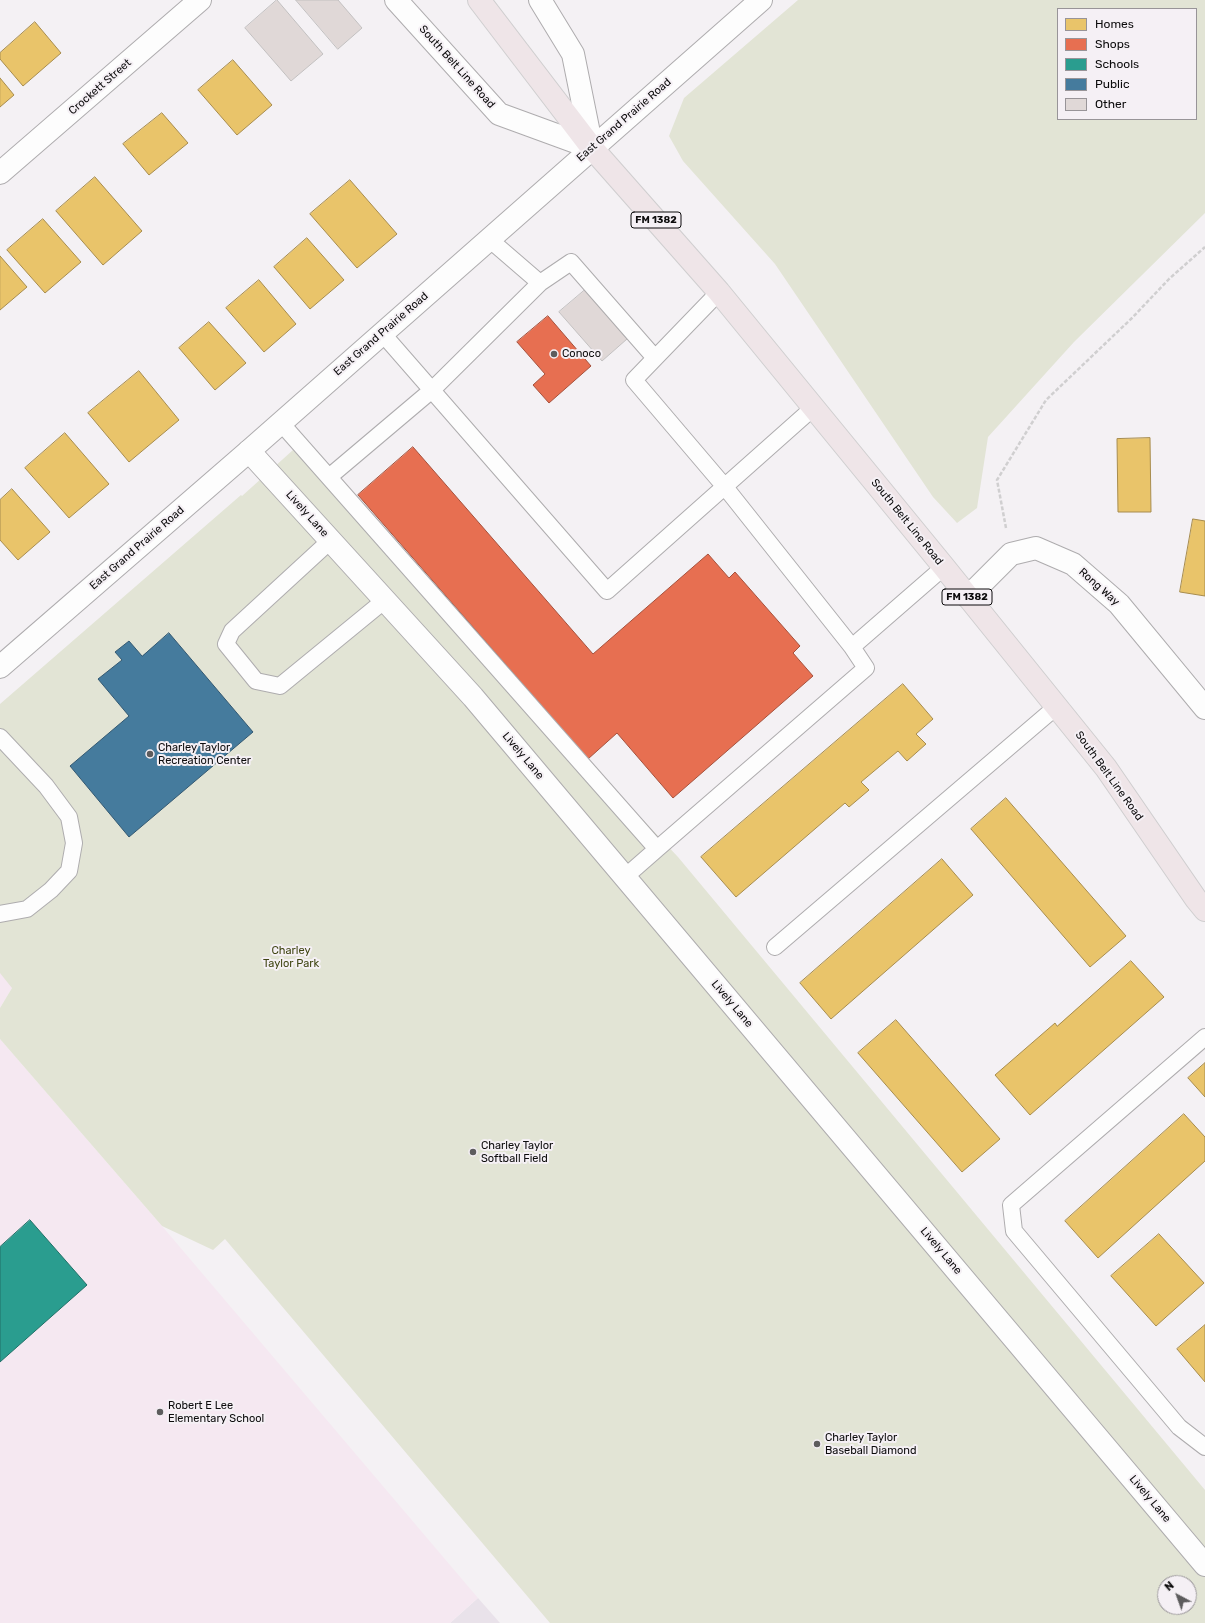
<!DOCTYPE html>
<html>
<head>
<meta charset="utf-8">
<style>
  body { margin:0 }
  #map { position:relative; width:1205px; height:1623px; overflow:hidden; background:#f4f1f4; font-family:Rubik,sans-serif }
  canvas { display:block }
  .legend { position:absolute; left:1057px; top:8px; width:140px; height:112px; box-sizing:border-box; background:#f5f0f5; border:1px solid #989498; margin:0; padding:5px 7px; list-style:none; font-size:12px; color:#0c0b0c }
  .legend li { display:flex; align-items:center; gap:8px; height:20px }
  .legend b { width:20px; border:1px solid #989498 }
  .north { position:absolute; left:1157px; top:1575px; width:40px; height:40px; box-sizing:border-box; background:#f5f0f5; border:1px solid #989498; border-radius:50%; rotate:319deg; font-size:11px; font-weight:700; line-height:16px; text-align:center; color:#0c0b0c }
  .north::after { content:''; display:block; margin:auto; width:14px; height:18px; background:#5d5c5d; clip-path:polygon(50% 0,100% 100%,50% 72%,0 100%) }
</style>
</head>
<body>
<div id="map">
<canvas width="1205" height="1623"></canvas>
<ul class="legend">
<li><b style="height:11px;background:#e9c46a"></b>Homes</li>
<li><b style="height:11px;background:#e76f51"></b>Shops</li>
<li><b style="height:11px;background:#2a9d8f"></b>Schools</li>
<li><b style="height:11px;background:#457b9d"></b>Public</li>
<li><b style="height:11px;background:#e0d8d7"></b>Other</li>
</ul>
<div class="north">N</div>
</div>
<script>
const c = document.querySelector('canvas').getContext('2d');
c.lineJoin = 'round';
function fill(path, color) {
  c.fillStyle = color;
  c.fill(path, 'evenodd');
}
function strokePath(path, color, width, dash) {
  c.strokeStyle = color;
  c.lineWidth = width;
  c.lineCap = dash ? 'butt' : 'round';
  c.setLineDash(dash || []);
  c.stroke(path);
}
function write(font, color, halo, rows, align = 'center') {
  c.font = font + ' Rubik,sans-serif';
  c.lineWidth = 4;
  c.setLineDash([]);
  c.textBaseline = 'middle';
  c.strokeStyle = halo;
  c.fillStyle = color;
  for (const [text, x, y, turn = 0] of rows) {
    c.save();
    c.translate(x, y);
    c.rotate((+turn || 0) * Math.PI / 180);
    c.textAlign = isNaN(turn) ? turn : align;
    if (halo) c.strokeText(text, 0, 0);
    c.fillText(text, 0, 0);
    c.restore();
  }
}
fill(new Path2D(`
  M 478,1598 L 500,1623 L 450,1623 Z`), '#e9e2ea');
fill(new Path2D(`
  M 0,933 L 25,966 L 0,1008 Z
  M 0,1039 L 162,1226 L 478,1598 L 450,1623 L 0,1623 Z`), '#f5e8f1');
fill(new Path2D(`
  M 798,0 L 1205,0 L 1205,213 L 1074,342 L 988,437 L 977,508 L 957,523 L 933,497 L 775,264 L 683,161 L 669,136 L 684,98 ZM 1058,9 L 1196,9 L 1196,119 L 1058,119 Z
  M 293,450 L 678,857 L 1205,1490 L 1205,1623 L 550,1623 L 225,1239 L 213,1250 L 162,1226 L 0,1039 L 0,1008 L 12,988 L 0,973 L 0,704 L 241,495 L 242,496 ZM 1165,1583 L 1189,1583 L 1189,1607 L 1165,1607 Z`), '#e2e4d5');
const homes = new Path2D(`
  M 35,22 L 61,53 L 23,86 L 0,59 L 0,53 Z
  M 233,60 L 272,105 L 237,135 L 198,90 Z
  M 0,78 L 14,95 L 0,107 Z
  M 162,113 L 188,143 L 149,175 L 123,144 Z
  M 95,177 L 142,231 L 103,265 L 56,211 Z
  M 350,180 L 397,234 L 357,268 L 310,214 Z
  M 43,219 L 81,262 L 45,293 L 7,250 Z
  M 307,238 L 344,280 L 310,309 L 274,267 Z
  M 0,256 L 27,287 L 0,310 Z
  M 259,280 L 296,324 L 264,352 L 226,308 Z
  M 209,322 L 246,363 L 215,390 L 179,348 Z
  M 139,371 L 179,420 L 129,462 L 88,413 Z
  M 65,433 L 109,484 L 69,518 L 25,468 Z
  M 1150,438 L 1151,512 L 1118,512 L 1117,439 Z
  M 12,489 L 50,532 L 18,560 L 0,540 L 0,500 Z
  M 1193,519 L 1205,521 L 1205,596 L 1180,592 Z
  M 903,684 L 933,719 L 916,734 L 926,744 L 907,761 L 898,751 L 861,782 L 869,790 L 849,807 L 845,803 L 736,897 L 701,857 Z
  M 1006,798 L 1126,936 L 1090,967 L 971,829 Z
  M 942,859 L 973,895 L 831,1019 L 800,983 Z
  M 1131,961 L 1164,997 L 1030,1115 L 995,1075 L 1055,1023 L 1057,1026 Z
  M 896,1020 L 1000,1139 L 962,1172 L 858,1053 Z
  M 1205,1063 L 1205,1097 L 1188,1078 Z
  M 1184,1114 L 1205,1137 L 1205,1161 L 1098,1258 L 1065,1221 Z
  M 1159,1234 L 1204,1283 L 1156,1326 L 1111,1276 Z
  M 1205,1325 L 1205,1382 L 1177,1349 Z`);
fill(homes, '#e9c46a');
strokePath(homes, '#a78c4e', 1);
const shops = new Path2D(`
  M 548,316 L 591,366 L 549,403 L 533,385 L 545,374 L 517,342 Z
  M 413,447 L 593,654 L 708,554 L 729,578 L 735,572 L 800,646 L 793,653 L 813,676 L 673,798 L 617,733 L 588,759 L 358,495 Z`);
fill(shops, '#e76f51');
strokePath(shops, '#a5513c', 1);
const schools = new Path2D(`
  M 30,1220 L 87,1285 L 0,1362 L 0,1247 Z`);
fill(schools, '#2a9d8f');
strokePath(schools, '#217168', 1);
const public = new Path2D(`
  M 169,633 L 253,732 L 129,837 L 70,766 L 129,716 L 98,679 L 122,660 L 115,652 L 129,641 L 142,656 Z`);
fill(public, '#457b9d');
strokePath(public, '#345972', 1);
const building = new Path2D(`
  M 277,0 L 323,54 L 291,81 L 245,28 Z
  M 296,0 L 338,0 L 362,28 L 338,49 Z
  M 585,290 L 627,339 L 602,361 L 559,312 Z`);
fill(building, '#e0d8d7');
strokePath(building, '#c2c0c0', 1);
const service = new Path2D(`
  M 489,239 L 540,283
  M 719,292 L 634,380 L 725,487 L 852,647
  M 382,333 L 607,591 L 813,408
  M 281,423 L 657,849 L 625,877
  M 329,477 L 432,390 L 540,283 L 571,262 L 655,358
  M 331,540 L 232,631 L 226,644 L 256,681 L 280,686 L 385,600
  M 0,737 L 46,786 L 69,817 L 74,843 L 69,871 L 51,890 L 27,909 L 0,914
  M 657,849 L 866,668 L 852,647 L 944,567
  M 775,947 L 1056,707
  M 1205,1037 L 1011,1205 L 1014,1231 L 1179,1427 L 1205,1447`);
const minor = new Path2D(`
  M 0,173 L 200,0
  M 249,451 L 473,697 L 1205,1565
  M 968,597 L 1011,554 L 1036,548 L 1073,564 L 1119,604 L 1205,708`);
const tertiary = new Path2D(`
  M 396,0 L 499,114 L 592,148
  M 540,0 L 573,54 L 592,148
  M 0,667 L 249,451 L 761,0`);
const primary = new Path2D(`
  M 479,0 L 592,148 L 719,292 L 944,567 L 1106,768 L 1196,899 L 1205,910`);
strokePath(service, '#aeacae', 18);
strokePath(minor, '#aeacae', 24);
strokePath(tertiary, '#aeacae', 24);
strokePath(primary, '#cfcecf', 24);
strokePath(new Path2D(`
  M 1006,528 L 997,480 L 1046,400 L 1132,318 L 1169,279 L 1205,247`), '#d0cfd0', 2.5, [4, 2]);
strokePath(service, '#fdfdfd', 16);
strokePath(minor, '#fdfdfd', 22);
strokePath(tertiary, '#fdfdfd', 22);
strokePath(primary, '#efe5e8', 22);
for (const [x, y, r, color] of [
  [554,354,4,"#5d5c5d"],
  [150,754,4,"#5d5c5d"],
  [473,1152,4,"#5d5c5d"],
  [160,1412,4,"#5d5c5d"],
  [817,1444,4,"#5d5c5d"]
]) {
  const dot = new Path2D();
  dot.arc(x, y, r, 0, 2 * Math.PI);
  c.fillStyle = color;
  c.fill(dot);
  strokePath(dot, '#f5f0f5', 1.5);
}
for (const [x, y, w] of [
  [656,220,50],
  [967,597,50]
]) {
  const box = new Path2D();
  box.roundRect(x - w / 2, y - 8, w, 16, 3);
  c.fillStyle = '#f5f0f5';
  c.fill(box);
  strokePath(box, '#0c0b0c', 1);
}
write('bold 10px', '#0c0b0c', null, [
  ["FM 1382",656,220],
  ["FM 1382",967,597]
]);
write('11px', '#0c0b0c', '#f5f0f5', [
  ["South Belt Line Road",457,67,48],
  ["Crockett Street",100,87,-41],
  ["East Grand Prairie Road",624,120,-41],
  ["East Grand Prairie Road",381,334,-41],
  ["Lively Lane",307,514,48],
  ["South Belt Line Road",907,522,51],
  ["East Grand Prairie Road",137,548,-41],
  ["Rong Way",1099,587,42],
  ["Lively Lane",523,756,50],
  ["South Belt Line Road",1109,776,54],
  ["Lively Lane",732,1004,50],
  ["Lively Lane",941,1251,50],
  ["Lively Lane",1150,1499,50]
]);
write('11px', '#0c0b0c', '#f5f0f5', [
  ["Conoco",562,354],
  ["Charley Taylor",158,748],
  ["Recreation Center",158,761],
  ["Charley Taylor",481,1146],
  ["Softball Field",481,1159],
  ["Robert E Lee",168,1406],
  ["Elementary School",168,1419],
  ["Charley Taylor",825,1438],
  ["Baseball Diamond",825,1451]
], 'left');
write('11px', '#3f4512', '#f5f0f5', [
  ["Charley",291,951],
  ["Taylor Park",291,964]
]);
</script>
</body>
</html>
